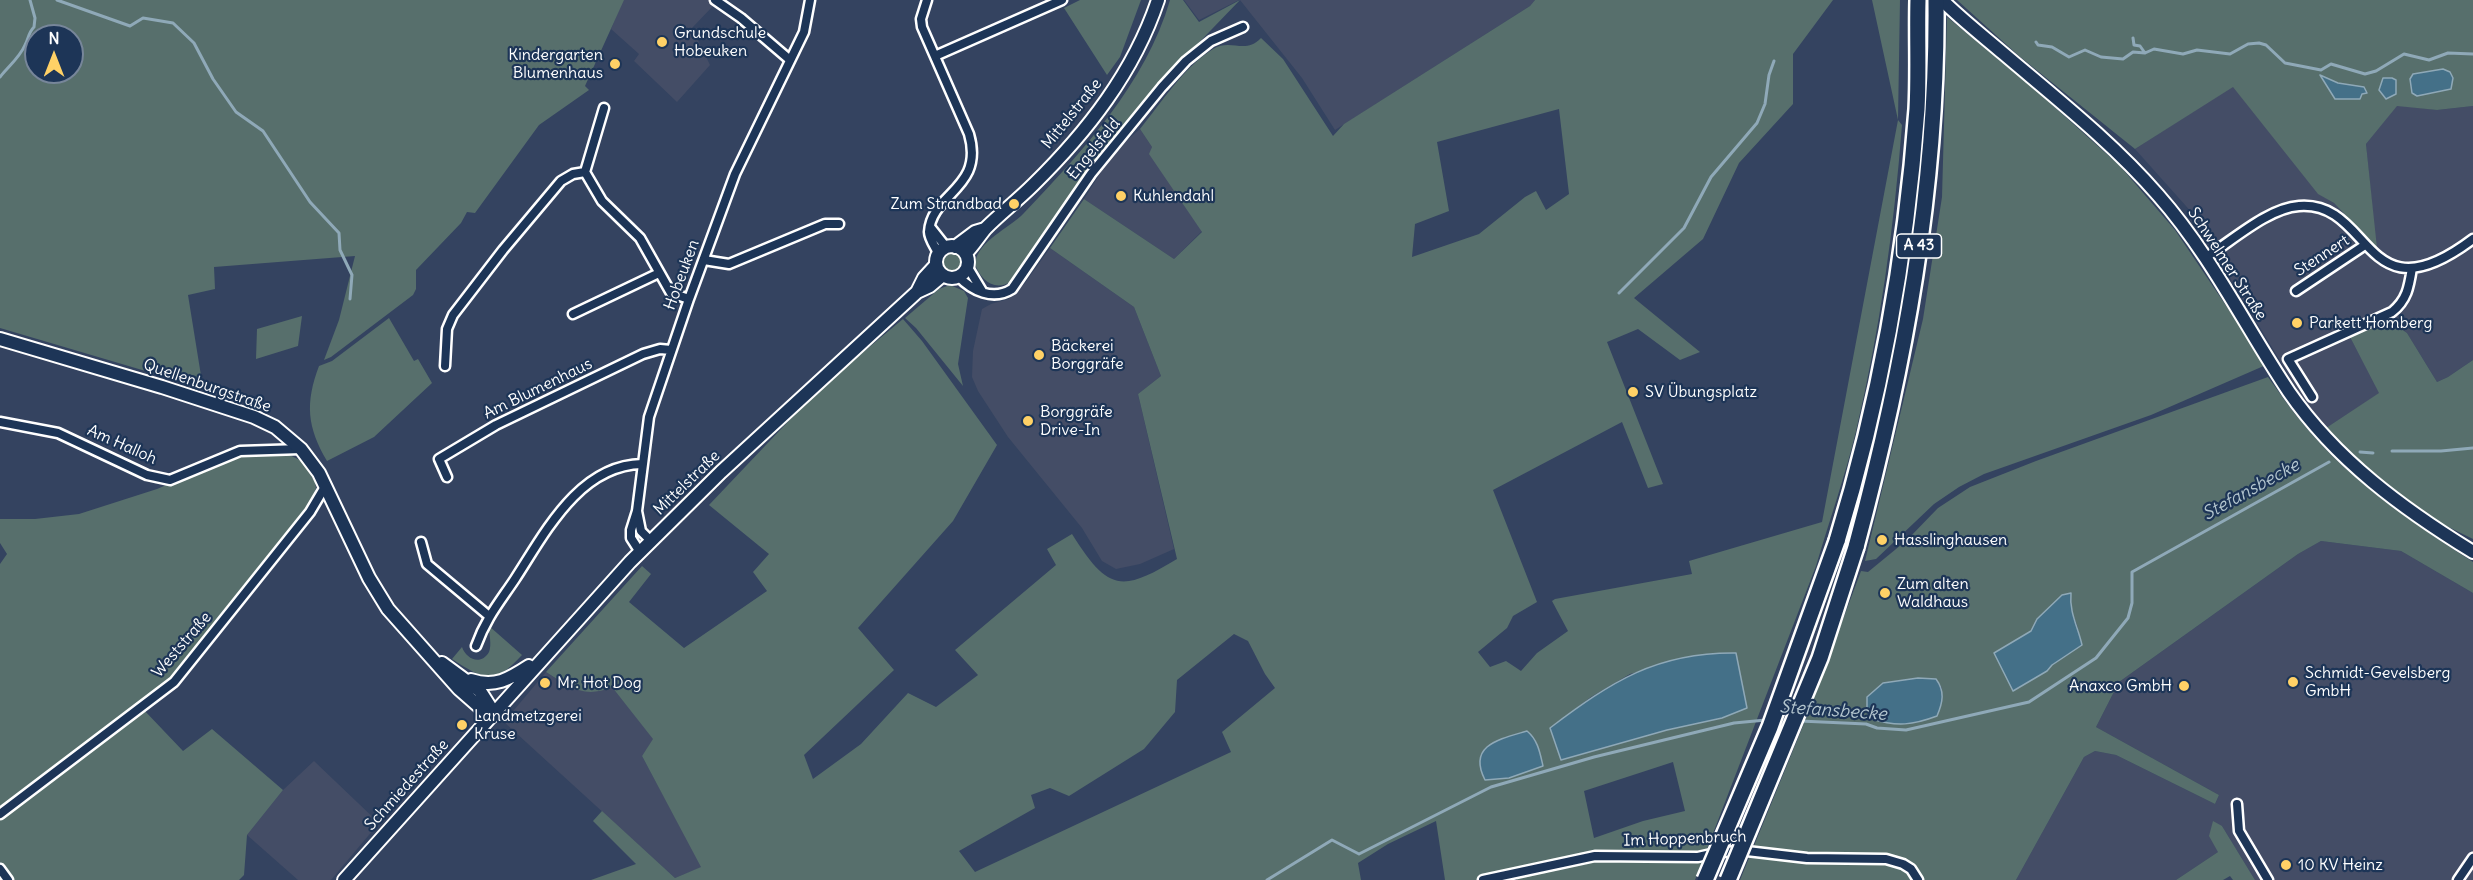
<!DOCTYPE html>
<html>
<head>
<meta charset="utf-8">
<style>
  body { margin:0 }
  #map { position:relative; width:2473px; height:880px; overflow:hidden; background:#344360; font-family:Delius,sans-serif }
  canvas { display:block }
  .north { position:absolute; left:24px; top:24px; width:60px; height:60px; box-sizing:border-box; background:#1d3557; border:2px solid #77869a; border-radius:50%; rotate:0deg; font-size:16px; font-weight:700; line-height:24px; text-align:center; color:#fff }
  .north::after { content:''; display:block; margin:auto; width:21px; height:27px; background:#ffd166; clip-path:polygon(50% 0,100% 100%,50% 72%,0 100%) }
</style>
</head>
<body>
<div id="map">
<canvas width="2473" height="880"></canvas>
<div class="north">N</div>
</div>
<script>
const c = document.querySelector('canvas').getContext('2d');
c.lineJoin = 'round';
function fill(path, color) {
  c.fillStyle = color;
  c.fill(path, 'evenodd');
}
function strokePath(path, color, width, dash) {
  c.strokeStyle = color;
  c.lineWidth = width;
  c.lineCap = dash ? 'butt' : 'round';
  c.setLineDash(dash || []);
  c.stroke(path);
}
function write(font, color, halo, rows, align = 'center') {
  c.font = font + ' Delius,sans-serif';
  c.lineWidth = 4.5;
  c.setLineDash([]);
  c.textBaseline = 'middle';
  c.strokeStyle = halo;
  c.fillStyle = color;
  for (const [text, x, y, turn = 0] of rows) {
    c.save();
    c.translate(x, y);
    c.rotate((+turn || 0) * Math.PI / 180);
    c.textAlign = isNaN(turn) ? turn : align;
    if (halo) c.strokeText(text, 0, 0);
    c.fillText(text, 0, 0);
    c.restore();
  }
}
fill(new Path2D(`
  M 623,0 L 713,0 L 714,5 L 692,28 L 710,65 L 677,102 L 634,61 L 639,54 L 611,29 Z
  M 1184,0 L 1239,0 L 1199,20 Z
  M 1240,0 L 1535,0 L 1530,6 L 1335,130 L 1302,78 Z
  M 2233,86 L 2318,193 L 2334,203 L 2376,247 L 2366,144 L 2397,105 L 2437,110 L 2473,106 L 2473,360 L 2448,377 L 2437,382 L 2407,333 L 2387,319 L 2350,337 L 2380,393 L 2326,428 L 2302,397 L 2221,263 L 2211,234 L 2135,149 Z
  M 1140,129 L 1152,147 L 1150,154 L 1202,231 L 1174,259 L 1084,199 L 1108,161 L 1125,142 Z
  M 1050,248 L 1134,307 L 1161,376 L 1138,394 L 1174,549 L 1140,564 L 1116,569 L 1102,561 L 1082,528 L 1008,437 L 978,391 L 972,377 L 973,351 L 982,309 L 991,304 L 1009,299 L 1025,283 Z
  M 2321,541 L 2401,551 L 2473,593 L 2473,880 L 2255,880 L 2222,826 L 2218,852 L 2176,880 L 2016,880 L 2084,757 L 2095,751 L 2116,755 L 2215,804 L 2219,795 L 2096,727 L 2119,682 L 2298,554 Z
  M 546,672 L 572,689 L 612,687 L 654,739 L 642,756 L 702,867 L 675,878 L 504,722 Z
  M 314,761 L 379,823 L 331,880 L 298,880 L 247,835 L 283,790 Z`), '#444d66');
fill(new Path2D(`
  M 0,0 L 624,0 L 585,86 L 589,90 L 539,125 L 475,213 L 467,212 L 461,223 L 416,270 L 416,289 L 413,295 L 331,357 L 324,360 L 339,320 L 355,256 L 214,267 L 215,289 L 188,295 L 203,388 L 0,328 ZM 36,36 L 72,36 L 72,72 L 36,72 Z
  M 1080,0 L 1141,0 L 1120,57 L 1107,75 L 1064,8 Z
  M 1170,0 L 1183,0 L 1199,22 L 1240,0 L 1185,57 L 1101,152 L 1010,282 C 994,292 980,279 975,264 C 978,240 1009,229 1024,213 C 1082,152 1146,83 1170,0 Z
  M 1535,0 L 1833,0 L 1793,54 L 1793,104 L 1739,163 L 1703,239 L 1634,298 L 1700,352 L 1680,360 L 1638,329 L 1607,342 L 1663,484 L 1648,488 L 1622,422 L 1493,490 L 1537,602 L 1513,616 L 1507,628 L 1478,652 L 1490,667 L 1506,661 L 1521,671 L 1537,653 L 1568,631 L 1552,601 L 1555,599 L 1692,574 L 1689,561 L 1822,522 L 1898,120 L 1872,0 L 1900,0 L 1898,120 L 1902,125 C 1894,228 1880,330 1856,431 C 1845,477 1829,521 1816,566 L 1695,880 L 1517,880 L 1516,875 L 1492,880 L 1445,880 L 1436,821 L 1388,844 L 1358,863 L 1361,880 L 591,880 L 636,864 L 593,821 L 602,811 L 675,878 L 701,867 L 642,756 L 653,739 L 612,687 C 584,699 570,687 546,672 L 642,566 L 651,574 L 629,602 L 684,648 L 767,591 L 753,572 L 769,554 L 709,505 L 819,389 L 903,319 L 922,341 L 997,445 L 953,521 L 858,628 L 894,670 L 804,755 L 813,779 L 861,744 L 908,693 L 936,707 L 978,675 L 955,650 L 1056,565 L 1047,549 L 1072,534 C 1108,591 1121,593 1177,559 L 1138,394 L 1161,376 L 1134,307 L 1050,248 L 1084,199 L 1174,259 L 1202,232 L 1149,154 L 1152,147 L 1140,129 C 1162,102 1183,68 1213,49 C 1231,38 1245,55 1261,38 L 1283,59 L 1333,136 L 1344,124 L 1530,6 ZM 1559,109 L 1569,194 L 1546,210 L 1536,191 L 1525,197 L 1479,234 L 1412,257 L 1415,224 L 1449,211 L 1437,142 ZM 1234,634 L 1248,641 L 1265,674 L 1275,688 L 1222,732 L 1231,752 L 975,872 L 959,851 L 1035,808 L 1031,795 L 1050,788 L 1069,796 L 1144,749 L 1175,712 L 1177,680 ZM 1736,653 L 1747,708 L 1722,718 L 1667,730 L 1561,760 L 1550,728 L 1591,697 L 1630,674 L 1707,654 ZM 1673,762 L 1685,811 L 1643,821 L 1594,838 L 1584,791 Z
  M 1957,0 L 2473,0 L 2473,106 L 2437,110 L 2397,106 L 2366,144 L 2377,248 L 2334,203 L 2318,194 L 2233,87 L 2135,149 L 2019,56 Z
  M 1947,17 L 2030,85 L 2120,166 L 2175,230 L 2266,365 L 2151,415 L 1984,474 L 1959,487 L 1934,504 L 1876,559 L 1865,561 L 1923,319 L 1942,197 Z
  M942 262a10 10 0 1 1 20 0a10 10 0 1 1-20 0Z
  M 950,285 L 964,291 L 968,298 L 958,364 L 963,386 L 916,328 L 905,318 L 939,289 Z
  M 302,316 L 298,346 L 256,359 L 257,329 Z
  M 389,318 L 414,361 L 418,359 L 432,383 L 374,437 L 327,461 C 307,427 305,403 319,366 L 332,361 Z
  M 2387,319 L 2407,333 L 2437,382 L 2448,377 L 2473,360 L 2473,539 L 2428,517 L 2369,469 L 2326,428 L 2379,393 L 2350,337 Z
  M 2268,377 C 2280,393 2291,410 2304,425 C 2351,482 2412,522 2473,562 L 2473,593 L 2401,551 L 2321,541 L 2298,554 L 2119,682 L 2096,727 L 2219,795 L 2215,804 L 2116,755 L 2095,751 L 2084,757 L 2016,880 L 1924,880 L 1915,867 L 1906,860 L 1912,880 L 1740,880 L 1805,721 L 1861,571 L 1868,572 L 1907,540 L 1938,508 L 1970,487 L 2036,461 ZM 2070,607 L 2077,625 L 2082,645 L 2052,665 L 2047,671 L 2013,691 L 1994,653 L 2031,631 L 2037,619 L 2046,611 ZM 1918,678 L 1936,679 L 1942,688 L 1920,722 L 1906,723 L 1883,683 Z
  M 256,453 L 285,453 L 302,461 L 315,482 L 316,488 L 308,510 L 171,681 L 0,812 L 0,564 L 7,554 L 0,543 L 0,519 L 35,519 L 79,514 L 157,489 L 231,457 Z
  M 489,626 L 522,655 C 494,685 486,681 452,659 L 462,647 C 466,659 481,666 489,652 C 492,645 489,634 489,626 Z
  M 143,709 L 183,751 L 212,729 L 283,790 L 247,835 L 244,875 L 239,880 L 14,880 L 0,862 L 0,817 Z
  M 2213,821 L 2222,826 L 2255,880 L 2233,880 L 2230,876 L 2223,880 L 2176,880 L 2218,852 L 2209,836 Z`), '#576f6c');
const water = new Path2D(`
  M 2443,69 L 2450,72 L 2453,78 L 2451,89 L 2417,96 L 2412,93 L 2410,79 L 2413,74 Z
  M 2320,75 L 2338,83 L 2364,87 L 2367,93 L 2362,94 L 2360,99 L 2335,99 Z
  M 2383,78 L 2392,78 L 2396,80 L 2396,94 L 2386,99 L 2379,90 Z
  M 2071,593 C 2069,612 2078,627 2082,645 L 2052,665 L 2047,671 L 2013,691 L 1994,653 L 2031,631 L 2037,619 L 2062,595 Z
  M 1736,653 L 1747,708 L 1722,718 L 1667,730 L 1561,760 L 1550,728 C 1611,682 1656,652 1736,653 Z
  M 1918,678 L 1936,679 C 1945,691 1943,702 1937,716 C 1913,725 1897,727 1872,719 L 1867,711 L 1867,697 L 1883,683 Z
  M 1527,731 C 1538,740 1540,753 1543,766 L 1509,778 L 1485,780 C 1467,745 1500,739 1527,731 Z`);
fill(water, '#447088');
strokePath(water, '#8fa9b8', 1.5);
strokePath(new Path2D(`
  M 57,0 L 130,26 L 143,18 L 173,23 L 194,43 L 213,79 L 236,112 L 263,131 L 310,202 L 339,233 L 340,250 L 352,275 L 350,299
  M 2133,38 L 2134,45 L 2140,46 L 2145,53
  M 2036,42 L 2038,45 L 2052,47 L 2069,57 L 2085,50 L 2101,57 L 2123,59 L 2133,52 L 2145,53 L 2154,49 L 2183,54 L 2197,50 L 2230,54 L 2248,44 L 2259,43 L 2266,45 L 2285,63 L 2321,70 L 2331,64 L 2365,74 L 2376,71 L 2404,54 L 2429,60 L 2448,53 L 2473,54
  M 0,77 C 8,67 20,57 25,45 C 29,38 28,33 34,27 L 35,18 L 30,0
  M 1619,293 L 1684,228 L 1711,177 L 1757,123 L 1765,104 L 1769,75 L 1774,61
  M 2392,451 L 2441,451 L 2473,448
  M 2360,452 L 2373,453
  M 1800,721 L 1866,724 L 1877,728 L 1906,730 L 2029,702 L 2096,658 L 2128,618 L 2132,603 L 2132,572 L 2329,462
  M 1267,880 L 1332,840 L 1359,854 L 1491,787 L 1594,757 L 1734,723 L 1766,720`), '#8fa9b8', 3);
const street = new Path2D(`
  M 715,0 L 741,18 L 790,60
  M 927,0 L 921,19 L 922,27 L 969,134 C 985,189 931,193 929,232 C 929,239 936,248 938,253
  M 935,56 L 1062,0
  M 604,108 L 585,172 L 602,201 L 640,238 L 671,293 L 689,299
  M 931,228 L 946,247
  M 2206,257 C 2232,241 2268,208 2299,206 C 2373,200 2363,322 2473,239
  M 704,260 L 729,264 L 825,224 L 839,224
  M 967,266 L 982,291
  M 958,276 C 972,291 993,301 1012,289 L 1091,174 L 1162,87 L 1186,61 L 1211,41 L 1243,27
  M 2296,291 L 2365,245
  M 573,314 L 659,273
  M 445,366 L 447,329 L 453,315 L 503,250 L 561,181 L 573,174 L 585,172
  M 2312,397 L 2288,359 L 2392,312 C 2407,300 2409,287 2412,268
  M 0,422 L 58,433 L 147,475 L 170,480 L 240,451 L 301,449
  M 447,477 L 439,459 L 496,425 L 643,354 L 660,349 L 671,350
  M 637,511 L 641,531 L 651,541
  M 421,542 L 427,564 L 489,616
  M 640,552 L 631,538 L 631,530 L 637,511 L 649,417 L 689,299 L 735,174 L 804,32 L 810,0
  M 476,646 C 486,618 499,603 515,579 C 545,533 579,465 642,464
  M 2237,804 L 2239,831 L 2268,880
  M 0,814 L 174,682 L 310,512 L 326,485
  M 0,869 L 8,880
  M 1483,880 L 1595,856 L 1698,857 L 1720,852 L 1747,851 L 1807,858 L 1886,859 L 1903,864 L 1911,869 L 1918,880
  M 2458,880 L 2473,858`);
const secondary = new Path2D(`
  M 1942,0 C 1961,19 1983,36 2004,54 C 2057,99 2113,143 2158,195 C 2211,255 2245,326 2289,392 C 2336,460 2403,509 2473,552
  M936 262a16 16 0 1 1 32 0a16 16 0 1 1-32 0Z
  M 955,247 L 975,232 L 985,229
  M 966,253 C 974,245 979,236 986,228 C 1001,213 1018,200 1033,185 C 1087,132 1134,72 1158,0
  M 917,292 L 924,278 L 936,265
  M 0,339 L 162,387 L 254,417 L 275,427 L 301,449 L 319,473 L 369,578 L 388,609 L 459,689 L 491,717
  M 442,663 L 480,691 L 494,713
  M 471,680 C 495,688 509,679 529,666
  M 344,880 L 630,562 L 721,472 L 917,292 L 930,286 L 943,275`);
const highway = new Path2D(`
  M 1837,541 C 1880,401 1906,256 1917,109 C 1919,73 1917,36 1918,0
  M 1856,547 C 1904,369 1938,185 1936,0`);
strokePath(street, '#fff', 13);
strokePath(secondary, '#fff', 16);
strokePath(highway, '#fff', 20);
strokePath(street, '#1d3557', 8);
strokePath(secondary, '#1d3557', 12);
strokePath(highway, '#1d3557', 15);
const highwayBridge = new Path2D(`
  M 1705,880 L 1770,727 L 1837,541
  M 1728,880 L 1820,658 L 1856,547`);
strokePath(highwayBridge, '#fff', 20, []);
strokePath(highwayBridge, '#1d3557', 15);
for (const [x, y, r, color] of [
  [662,42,6,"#ffd166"],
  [615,64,6,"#ffd166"],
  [1121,196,6,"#ffd166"],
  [1014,204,6,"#ffd166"],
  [2297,323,6,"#ffd166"],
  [1039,355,6,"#ffd166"],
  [1633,392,6,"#ffd166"],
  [1028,421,6,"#ffd166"],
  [1882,540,6,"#ffd166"],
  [1885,593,6,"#ffd166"],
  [2293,682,6,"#ffd166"],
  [545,683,6,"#ffd166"],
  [2184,686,6,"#ffd166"],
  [462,725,6,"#ffd166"],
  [2286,865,6,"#ffd166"]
]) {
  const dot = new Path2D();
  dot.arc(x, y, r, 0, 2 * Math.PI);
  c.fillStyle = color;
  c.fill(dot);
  strokePath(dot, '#1d3557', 2);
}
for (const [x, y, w] of [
  [1919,246,45]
]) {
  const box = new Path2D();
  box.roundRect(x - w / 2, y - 12, w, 24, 4.5);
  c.fillStyle = '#1d3557';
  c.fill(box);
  strokePath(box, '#fff', 1.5);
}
write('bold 15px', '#fff', null, [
  ["A 43",1919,246]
]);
write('16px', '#fff', '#1d3557', [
  ["Grundschule",674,33],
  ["Hobeuken",674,51],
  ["Kindergarten",603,55,"right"],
  ["Blumenhaus",603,73,"right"],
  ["Kuhlendahl",1133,196],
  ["Zum Strandbad",1002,204,"right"],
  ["Parkett Homberg",2309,323],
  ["Bäckerei",1051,346],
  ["Borggräfe",1051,364],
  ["SV Übungsplatz",1645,392],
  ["Borggräfe",1040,412],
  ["Drive-In",1040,430],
  ["Hasslinghausen",1894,540],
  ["Zum alten",1897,584],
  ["Waldhaus",1897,602],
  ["Schmidt-Gevelsberg",2305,673],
  ["GmbH",2305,691],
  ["Mr. Hot Dog",557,683],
  ["Anaxco GmbH",2172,686,"right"],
  ["Landmetzgerei",474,716],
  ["Kruse",474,734],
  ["10 KV Heinz",2298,865]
], 'left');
write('16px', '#fff', '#1d3557', [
  ["Mittelstraße",1072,114,-51],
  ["Engelsfeld",1094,149,-51],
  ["Stennert",2322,256,-33],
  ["Schwelmer Straße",2227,264,57],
  ["Hobeuken",682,275,-70],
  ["Quellenburgstraße",207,386,19],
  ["Am Blumenhaus",538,389,-26],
  ["Am Halloh",122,445,24],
  ["Mittelstraße",687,483,-44],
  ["Weststraße",182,645,-49],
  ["Schmiedestraße",407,785,-48],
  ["Im Hoppenbruch",1685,839,-2]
]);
write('italic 18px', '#b4c6cf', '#1d3557', [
  ["Stefansbecke",2251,490,-29],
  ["Stefansbecke",1833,711,4]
]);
</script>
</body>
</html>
